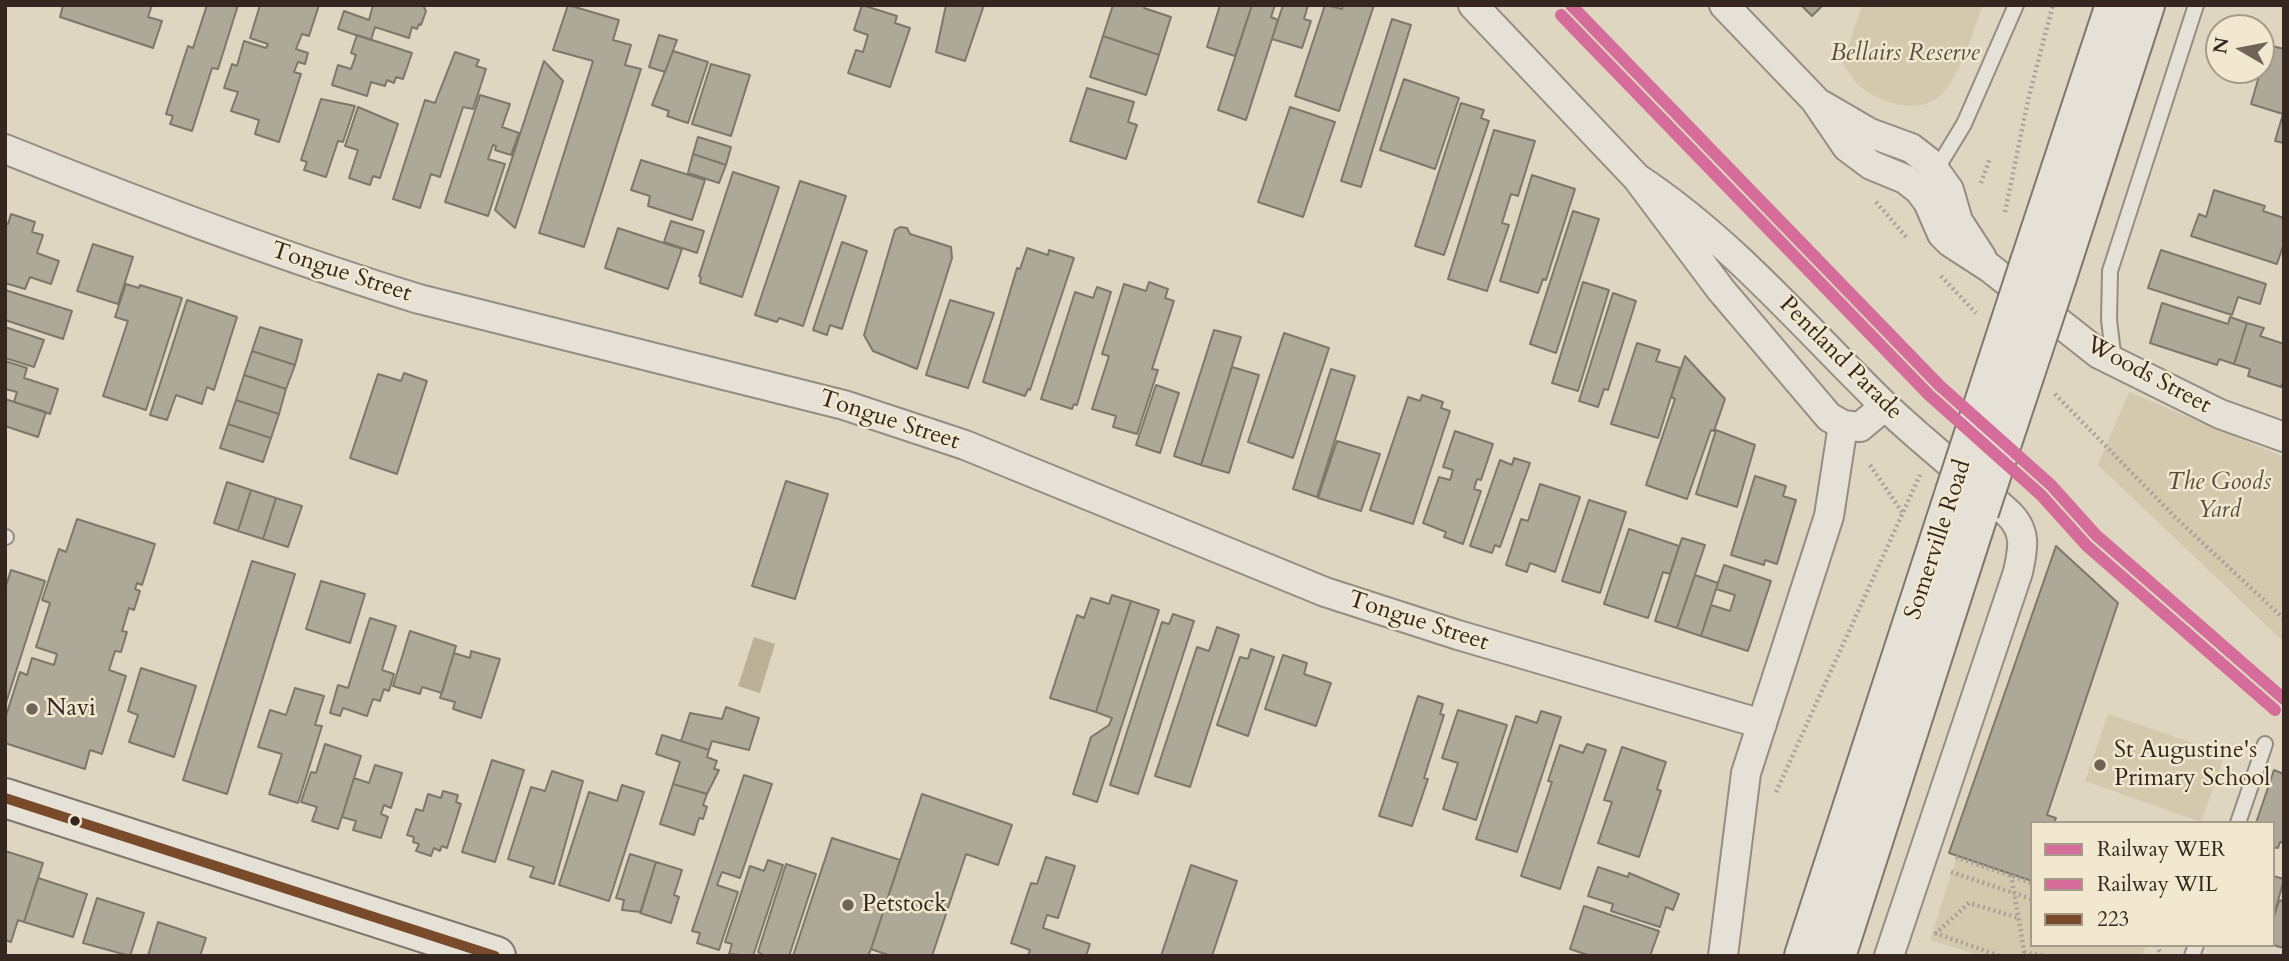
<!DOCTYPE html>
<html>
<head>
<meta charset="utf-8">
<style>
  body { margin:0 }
  #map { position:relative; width:2289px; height:961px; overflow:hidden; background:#ded6c1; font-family:Cardo,serif }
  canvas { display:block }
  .frame { position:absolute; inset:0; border:7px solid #35271f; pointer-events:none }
  .legend { position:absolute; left:2030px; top:821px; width:245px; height:126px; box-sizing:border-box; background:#f1e8cf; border:2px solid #a69b89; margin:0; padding:9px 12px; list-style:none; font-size:21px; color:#35271f }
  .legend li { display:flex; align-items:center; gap:14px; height:35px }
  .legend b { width:35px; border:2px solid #a69b89 }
  .north { position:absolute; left:2205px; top:14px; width:70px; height:70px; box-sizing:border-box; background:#f1e8cf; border:2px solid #a69b89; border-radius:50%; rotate:280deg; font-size:19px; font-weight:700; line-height:28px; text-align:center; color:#35271f }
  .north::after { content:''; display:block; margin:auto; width:24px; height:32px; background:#706458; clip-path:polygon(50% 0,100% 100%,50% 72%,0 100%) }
</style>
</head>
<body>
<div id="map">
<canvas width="2289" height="961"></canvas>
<div class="frame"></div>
<ul class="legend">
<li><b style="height:9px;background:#d56c99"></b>Railway WER</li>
<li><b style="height:9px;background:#d56c99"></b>Railway WIL</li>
<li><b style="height:9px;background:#7a4b2a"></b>223</li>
</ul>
<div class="north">N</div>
</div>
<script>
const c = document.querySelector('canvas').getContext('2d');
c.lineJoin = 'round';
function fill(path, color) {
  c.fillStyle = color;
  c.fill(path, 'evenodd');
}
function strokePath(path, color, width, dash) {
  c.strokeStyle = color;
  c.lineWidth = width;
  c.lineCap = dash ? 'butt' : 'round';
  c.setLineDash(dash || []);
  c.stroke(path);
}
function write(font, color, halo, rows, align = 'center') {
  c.font = font + ' Cardo,serif';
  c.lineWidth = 5;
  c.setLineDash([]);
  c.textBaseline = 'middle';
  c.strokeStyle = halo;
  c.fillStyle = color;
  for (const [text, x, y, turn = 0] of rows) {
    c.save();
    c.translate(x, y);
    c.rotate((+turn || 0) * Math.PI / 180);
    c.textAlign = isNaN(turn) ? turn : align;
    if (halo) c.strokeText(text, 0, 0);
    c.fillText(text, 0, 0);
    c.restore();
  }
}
fill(new Path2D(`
  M 1862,5 L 1983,5 C 1972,33 1964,65 1946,89 C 1926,117 1886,105 1863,89 C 1855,84 1849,72 1843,63 Z
  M 2129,392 L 2284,457 L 2284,642 L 2098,465 Z
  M 2108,714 L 2225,754 L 2201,822 L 2085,781 Z
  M 1957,856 L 2032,881 L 2032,945 L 2146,945 L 2142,956 L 1981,956 L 1930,940 Z`), '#d4c8ad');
fill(new Path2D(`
  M 754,637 L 775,644 L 760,693 L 738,686 Z`), '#bbaf95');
const building = new Path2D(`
  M 63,5 L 152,5 L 148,17 L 162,21 L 153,48 L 60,17 Z
  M 207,5 L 238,5 L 218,69 L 212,68 L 192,131 L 170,124 L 173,116 L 166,114 L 188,46 L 193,48 Z
  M 260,5 L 319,5 L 309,36 L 302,34 L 296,49 L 308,53 L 305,64 L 298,62 L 294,72 L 301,74 L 279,142 L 255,134 L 259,120 L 231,111 L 238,92 L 224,88 L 232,64 L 237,66 L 244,41 L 266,48 L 268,44 L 250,38 Z
  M 373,5 L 423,5 L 426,11 L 421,25 L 419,24 L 417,29 L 412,27 L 409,38 L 375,27 L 371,40 L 338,29 L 344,11 L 369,20 Z
  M 568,5 L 619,20 L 613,40 L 631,45 L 625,65 L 641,69 L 584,247 L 539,233 L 593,61 L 553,50 Z
  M 862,5 L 897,16 L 895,23 L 910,28 L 890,87 L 848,73 L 856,50 L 863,52 L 868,35 L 854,30 Z
  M 946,5 L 984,5 L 965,61 L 936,52 Z
  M 1113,5 L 1145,5 L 1144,8 L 1171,17 L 1159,55 L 1103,36 Z
  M 1220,5 L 1252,5 L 1235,56 L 1207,47 Z
  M 1252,5 L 1275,5 L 1271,17 L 1278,20 L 1246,120 L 1218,110 Z
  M 1283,5 L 1308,5 L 1304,19 L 1311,21 L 1302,48 L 1272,39 Z
  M 1325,5 L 1342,9 L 1343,5 L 1374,5 L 1339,111 L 1295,96 Z
  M 1801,5 L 1823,5 L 1812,16 Z
  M 1392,19 L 1411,25 L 1361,187 L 1341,181 Z
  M 357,35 L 412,53 L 403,79 L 396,77 L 394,83 L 387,80 L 385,86 L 371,82 L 367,96 L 332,85 L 338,65 L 351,69 L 356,55 L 351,53 Z
  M 659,35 L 677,40 L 665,72 L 649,67 Z
  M 1103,36 L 1159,55 L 1146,95 L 1090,77 Z
  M 2268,45 L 2284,49 L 2284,143 L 2275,141 L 2283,114 L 2251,104 Z
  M 673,51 L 708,62 L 688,123 L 667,116 L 669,111 L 652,105 Z
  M 455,52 L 479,60 L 476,66 L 486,69 L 473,109 L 463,107 L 440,177 L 431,174 L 420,208 L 393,199 L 425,100 L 435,103 Z
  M 544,61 L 563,81 L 515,228 L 495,210 Z
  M 711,64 L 750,75 L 731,136 L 692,124 Z
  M 1404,79 L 1459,98 L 1435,169 L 1380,150 Z
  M 1087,88 L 1134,102 L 1128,122 L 1137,125 L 1126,159 L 1070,141 Z
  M 480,95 L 510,104 L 502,127 L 519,133 L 511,155 L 495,150 L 496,146 L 493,145 L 488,159 L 505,164 L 488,216 L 445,202 Z
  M 321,99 L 355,106 L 343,142 L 338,141 L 326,177 L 304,170 L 307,162 L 301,160 Z
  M 1461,103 L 1484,110 L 1481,118 L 1489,121 L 1444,255 L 1415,246 Z
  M 358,107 L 398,124 L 380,178 L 373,176 L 370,185 L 349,178 L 358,150 L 345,146 Z
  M 1290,107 L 1335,122 L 1303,217 L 1258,202 Z
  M 1494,130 L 1535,141 L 1518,196 L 1511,194 L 1502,223 L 1509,225 L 1487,291 L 1448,279 Z
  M 698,137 L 731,147 L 726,165 L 693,154 Z
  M 693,154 L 726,165 L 719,183 L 688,173 Z
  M 641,160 L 705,180 L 692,220 L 648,206 L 650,196 L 631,190 Z
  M 733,172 L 779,187 L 742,297 L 700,283 L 701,277 L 699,276 Z
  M 1532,175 L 1575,189 L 1546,280 L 1543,279 L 1538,293 L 1500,281 Z
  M 800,181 L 846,196 L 803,326 L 779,318 L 777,322 L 755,315 Z
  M 2214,190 L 2265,206 L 2263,211 L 2284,218 L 2284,243 L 2277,264 L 2191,236 L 2199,214 L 2206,217 Z
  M 1573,211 L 1599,219 L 1556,353 L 1530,344 Z
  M 11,214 L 35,222 L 32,232 L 43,235 L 37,253 L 59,261 L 51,284 L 30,277 L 25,289 L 5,283 L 5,223 L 8,224 Z
  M 671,221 L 704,231 L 697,253 L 664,242 Z
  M 900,227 L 907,228 L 910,234 L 951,247 L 952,258 L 917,369 L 873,351 L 864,335 L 895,230 Z
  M 618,228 L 682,249 L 668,289 L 605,268 Z
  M 842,242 L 867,251 L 842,329 L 830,325 L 827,335 L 813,330 Z
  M 93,244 L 133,257 L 118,304 L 77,291 Z
  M 1027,248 L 1048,255 L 1049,250 L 1074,258 L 1030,390 L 1028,389 L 1025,396 L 983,382 L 1017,268 L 1020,269 Z
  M 2161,250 L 2266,284 L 2260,304 L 2238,297 L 2232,315 L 2148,288 Z
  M 1149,282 L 1168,289 L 1165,298 L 1174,301 L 1152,369 L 1158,370 L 1137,434 L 1113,427 L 1116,416 L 1092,409 L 1109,356 L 1102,354 L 1124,284 L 1146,291 Z
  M 1583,282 L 1609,290 L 1578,391 L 1552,383 Z
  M 126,284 L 139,288 L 140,285 L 182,298 L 146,410 L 103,396 L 128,321 L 115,317 Z
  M 1097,287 L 1111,292 L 1077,405 L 1074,404 L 1072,409 L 1041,399 L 1075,292 L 1093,298 Z
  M 5,290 L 72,311 L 63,339 L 5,320 Z
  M 1613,293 L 1636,301 L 1608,390 L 1604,389 L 1598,407 L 1579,401 Z
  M 187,300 L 237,317 L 214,390 L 207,387 L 202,404 L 176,395 L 167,420 L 150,415 Z
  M 950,300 L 994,313 L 968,388 L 926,375 Z
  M 2162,303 L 2228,324 L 2230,317 L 2247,323 L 2234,364 L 2219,359 L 2217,365 L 2150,343 Z
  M 2247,323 L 2264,328 L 2260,336 L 2284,344 L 2284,380 L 2281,387 L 2248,376 L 2250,369 L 2234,364 Z
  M 5,327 L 44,340 L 34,367 L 5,358 Z
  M 260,327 L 302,340 L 295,365 L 252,351 Z
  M 1214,330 L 1241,337 L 1201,465 L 1174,456 Z
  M 1284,333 L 1329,348 L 1293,458 L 1248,442 Z
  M 1637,343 L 1660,350 L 1656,361 L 1680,368 L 1658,438 L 1611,424 Z
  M 252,351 L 295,365 L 286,389 L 244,375 Z
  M 1685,356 L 1725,399 L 1714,431 L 1711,430 L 1687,499 L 1646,485 L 1675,399 L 1671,397 Z
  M 5,361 L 27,368 L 24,378 L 58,389 L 50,414 L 14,402 L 17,392 L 5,389 Z
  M 1232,367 L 1259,375 L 1229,473 L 1201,465 Z
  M 1331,369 L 1355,376 L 1317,497 L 1293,489 Z
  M 404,373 L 427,381 L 397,474 L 350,458 L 378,374 L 401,381 Z
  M 244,375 L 286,389 L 279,414 L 236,400 Z
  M 1156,385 L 1179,393 L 1160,453 L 1136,445 Z
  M 1422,395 L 1443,402 L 1441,408 L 1450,411 L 1413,524 L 1370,510 L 1408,397 L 1420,401 Z
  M 5,399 L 46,412 L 38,437 L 5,426 Z
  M 236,400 L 279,414 L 271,438 L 228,424 Z
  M 228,424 L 271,438 L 263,462 L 220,448 Z
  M 1716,430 L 1755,445 L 1737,507 L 1696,494 Z
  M 1455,431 L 1493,444 L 1481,480 L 1477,479 L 1474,489 L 1481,491 L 1463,544 L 1444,537 L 1446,532 L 1423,523 L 1439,477 L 1450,480 L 1453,470 L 1443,467 Z
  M 1337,441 L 1380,454 L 1361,511 L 1318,498 Z
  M 1514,458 L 1530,463 L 1500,547 L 1495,545 L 1492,553 L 1470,546 L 1500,460 L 1512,465 Z
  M 1755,476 L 1786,486 L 1783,496 L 1796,500 L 1777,564 L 1765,560 L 1764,565 L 1731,555 Z
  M 786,481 L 828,494 L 795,599 L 752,586 Z
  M 227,482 L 251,490 L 238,531 L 214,523 Z
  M 1540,484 L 1580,497 L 1555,572 L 1530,563 L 1527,572 L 1506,565 L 1521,519 L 1528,521 Z
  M 251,490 L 276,498 L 263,539 L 238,531 Z
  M 276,498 L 302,506 L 288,547 L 263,539 Z
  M 1589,500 L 1626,512 L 1600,593 L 1562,581 Z
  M 77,519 L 155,544 L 142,585 L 137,583 L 135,589 L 140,591 L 134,610 L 129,608 L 122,631 L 127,632 L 121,652 L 115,651 L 109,670 L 126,676 L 102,754 L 90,750 L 85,769 L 5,743 L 5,719 L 20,672 L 27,675 L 32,658 L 54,665 L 57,654 L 36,647 L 50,603 L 42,600 L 59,549 L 66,552 Z
  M 1629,529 L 1679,546 L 1670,574 L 1663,572 L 1648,618 L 1604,604 Z
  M 1682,538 L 1705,545 L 1677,628 L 1655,621 Z
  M 2056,546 L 2118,603 L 2047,815 L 2056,818 L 2054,823 L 2032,823 L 2032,881 L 1949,853 Z
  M 252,561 L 295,574 L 227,794 L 183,780 Z
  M 1724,565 L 1771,581 L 1748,651 L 1701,636 L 1711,605 L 1730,611 L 1735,595 L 1716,589 Z
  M 11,570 L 45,581 L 5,706 L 5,589 Z
  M 1695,575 L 1718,583 L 1701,636 L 1677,628 Z
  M 321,581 L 365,594 L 350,643 L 306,629 Z
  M 1112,595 L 1131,601 L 1096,712 L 1050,698 L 1077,615 L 1084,618 L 1091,598 L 1109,604 Z
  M 1131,601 L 1159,610 L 1097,802 L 1073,794 L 1091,737 L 1109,725 L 1112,718 L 1096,712 Z
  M 1173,614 L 1194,621 L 1138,794 L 1110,785 L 1162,622 L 1169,624 Z
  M 370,618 L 396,626 L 382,670 L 394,674 L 389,691 L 384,689 L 380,701 L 373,699 L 367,716 L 343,708 L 340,716 L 330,713 L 338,685 L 348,688 Z
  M 1217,627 L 1239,635 L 1190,787 L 1155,776 L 1197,647 L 1209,651 Z
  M 410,631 L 456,646 L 442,693 L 422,687 L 420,694 L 393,686 Z
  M 1251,649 L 1274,657 L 1248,736 L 1217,725 L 1240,657 L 1248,659 Z
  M 471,651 L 500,659 L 481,718 L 453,709 L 455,702 L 440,698 L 454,653 L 470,658 Z
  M 1283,655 L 1307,663 L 1304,674 L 1331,683 L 1316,726 L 1265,709 Z
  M 141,668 L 196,686 L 174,757 L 129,742 L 138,715 L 128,711 Z
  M 295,688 L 324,696 L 315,725 L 322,726 L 298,803 L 269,794 L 282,754 L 258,747 L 270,710 L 286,715 Z
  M 1418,696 L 1443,704 L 1440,714 L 1444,715 L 1424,778 L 1428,779 L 1412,826 L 1379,816 Z
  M 726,707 L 759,718 L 749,750 L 712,741 L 709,750 L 681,741 L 690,713 L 722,719 Z
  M 1458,710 L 1507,725 L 1476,820 L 1443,809 L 1458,763 L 1442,758 Z
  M 1541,711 L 1561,717 L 1517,852 L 1476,839 L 1516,716 L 1537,723 Z
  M 662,735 L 709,750 L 707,757 L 717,761 L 714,769 L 719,770 L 707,794 L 673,784 L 680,762 L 656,754 Z
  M 325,744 L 361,756 L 338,829 L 312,821 L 317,807 L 301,802 L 311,772 L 316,773 Z
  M 1587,744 L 1606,750 L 1560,889 L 1521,876 L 1552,782 L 1548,781 L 1560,745 L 1583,753 Z
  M 1622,747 L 1666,762 L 1657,789 L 1661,791 L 1639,857 L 1598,843 L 1612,802 L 1604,800 Z
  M 492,760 L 524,770 L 495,862 L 462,852 Z
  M 375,765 L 402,773 L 391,808 L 384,805 L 381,814 L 388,817 L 381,838 L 353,830 L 356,821 L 342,817 L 354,778 L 369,783 Z
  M 2274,770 L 2284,774 L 2284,843 L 2280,842 L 2278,848 L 2273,847 L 2273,823 L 2256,823 Z
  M 552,771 L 583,781 L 554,884 L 530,877 L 534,867 L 508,859 L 531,787 L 545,791 Z
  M 744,775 L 772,784 L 740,878 L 722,872 L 717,885 L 738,892 L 719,950 L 697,943 L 700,933 L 692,931 Z
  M 673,784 L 707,794 L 703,805 L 707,807 L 703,819 L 699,818 L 694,835 L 660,824 Z
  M 622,785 L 644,792 L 609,901 L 559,885 L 589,792 L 617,801 Z
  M 443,791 L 458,795 L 456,802 L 461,804 L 447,848 L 442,846 L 440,851 L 434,848 L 431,856 L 416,851 L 419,844 L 413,842 L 414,837 L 407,835 L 416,809 L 423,811 L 428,794 L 441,798 Z
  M 922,794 L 1012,825 L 998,865 L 966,854 L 932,956 L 891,956 L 871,949 Z
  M 832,838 L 900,860 L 871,949 L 868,956 L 793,956 Z
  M 5,851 L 43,863 L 24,922 L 18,920 L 11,942 L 5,940 Z
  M 630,854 L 656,862 L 641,912 L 622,910 L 624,900 L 616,898 Z
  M 1046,857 L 1075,866 L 1058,918 L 1047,915 L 1043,928 L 1090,944 L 1086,956 L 1028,956 L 1030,950 L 1011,943 L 1031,883 L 1037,884 Z
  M 768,860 L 783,865 L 753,956 L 729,954 L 732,944 L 725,942 L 750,866 L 764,871 Z
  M 656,862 L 682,870 L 674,895 L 679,897 L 671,923 L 640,913 Z
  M 786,864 L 816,874 L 789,956 L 765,956 L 758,952 Z
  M 1191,865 L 1237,881 L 1212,956 L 1161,956 Z
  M 1598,867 L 1628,877 L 1629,873 L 1679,894 L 1673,910 L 1666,907 L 1660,927 L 1611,911 L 1613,904 L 1588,896 Z
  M 2273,876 L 2284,879 L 2273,919 Z
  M 38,878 L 87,894 L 73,937 L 24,922 Z
  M 97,898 L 144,913 L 130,956 L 83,943 Z
  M 2284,900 L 2284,948 L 2273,945 L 2273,919 L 2279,901 Z
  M 1584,906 L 1659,931 L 1650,956 L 1591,956 L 1570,949 Z
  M 158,922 L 206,938 L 200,956 L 148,956 Z`);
fill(building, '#aea899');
strokePath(building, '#7d776c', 2);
const lane = new Path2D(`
  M 1936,170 L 1964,124 L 2016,5
  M 2114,361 L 2109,320 L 2110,271 L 2196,5
  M 5,537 L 6,537
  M 2238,823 L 2265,744
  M 2192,956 L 2196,945`);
const street = new Path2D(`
  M 1473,5 L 1637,178 L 1721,290 L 1829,417 L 1843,425 L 1860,427 L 1885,406
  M 1724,5 L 1815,100 L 1847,147 L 1871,165 L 1905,179 L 1919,190 L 1928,202 L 1942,234 L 1950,242 L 1990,268 L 2099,354 L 2220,414 L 2284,437
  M 1822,105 L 1870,133 L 1911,148 L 1929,162 L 1949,190 L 1958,221 L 1982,258
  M 5,149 C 142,204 279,256 419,299 L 844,405 L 965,445 L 1325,592 L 1458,635 L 1762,724
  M 1637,178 C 1731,240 1804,327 1884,405 C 1924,443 1968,477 2009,514 C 2027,532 2023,549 2018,572 L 1889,956
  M 1723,956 L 1746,773 L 1829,516 L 1843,425`);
const secondary = new Path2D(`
  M 2030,262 L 2115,5
  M 2057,277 L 2145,5
  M 5,798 L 496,956
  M 1804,956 L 1955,492
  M 1836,956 L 1979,512`);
strokePath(lane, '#948e82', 18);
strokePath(street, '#948e82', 32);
strokePath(secondary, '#7d776c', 42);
strokePath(new Path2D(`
  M 1981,183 L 1990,158
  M 1876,202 L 1907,238
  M 2005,212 L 2029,96 L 2053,5
  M 1941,276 L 1976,313
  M 2055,394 L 2175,517 L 2284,619
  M 1870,465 L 1902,512
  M 1776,792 L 1920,475
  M 1956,857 L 2032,883
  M 1951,872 L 2032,899
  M 2011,875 L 2025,956
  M 1935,933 L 2000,956
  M 1935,934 L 1969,903 L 2019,918
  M 2156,945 L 2162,956
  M 2024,952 L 2043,956`), '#a7a299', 4.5, [2, 3.5]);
strokePath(lane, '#e5e1d6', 14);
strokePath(street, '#e5e1d6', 28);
strokePath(secondary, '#e5e1d6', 38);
const secondaryBridge = new Path2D(`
  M 1955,492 L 2030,262
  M 1979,512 L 2057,277`);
strokePath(secondaryBridge, '#7d776c', 42, []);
strokePath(secondaryBridge, '#e5e1d6', 38);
strokePath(new Path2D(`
  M 5,798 L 495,956`), '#7a4b2a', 10);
strokePath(new Path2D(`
  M 1571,5 L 1939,385 L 2051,485 L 2096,535 L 2284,699`), '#d56c99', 12);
strokePath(new Path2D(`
  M 1561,15 L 1929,395 L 2041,495 L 2087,546 L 2275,710`), '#d56c99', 12);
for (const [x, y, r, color] of [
  [32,709,7,"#706458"],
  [2100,765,7,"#706458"],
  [75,821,6,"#35271f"],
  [848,905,7,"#706458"]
]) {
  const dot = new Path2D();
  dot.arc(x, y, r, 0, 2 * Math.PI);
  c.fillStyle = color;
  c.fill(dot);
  strokePath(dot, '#f1e8cf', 2.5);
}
write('italic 24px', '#5a4c3e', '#f1e8cf', [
  ["Bellairs Reserve",1905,54],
  ["The Goods",2219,483],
  ["Yard",2219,511]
]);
write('24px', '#35271f', '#f1e8cf', [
  ["Tongue Street",341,273,18],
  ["Pentland Parade",1840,359,45],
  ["Woods Street",2148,376,28],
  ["Tongue Street",889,421,18],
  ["Somerville Road",1939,540,-72],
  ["Tongue Street",1418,622,18]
]);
write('24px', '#35271f', '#f1e8cf', [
  ["Navi",46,709],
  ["St Augustine's",2114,751],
  ["Primary School",2114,779],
  ["Petstock",862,905]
], 'left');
</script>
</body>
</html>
